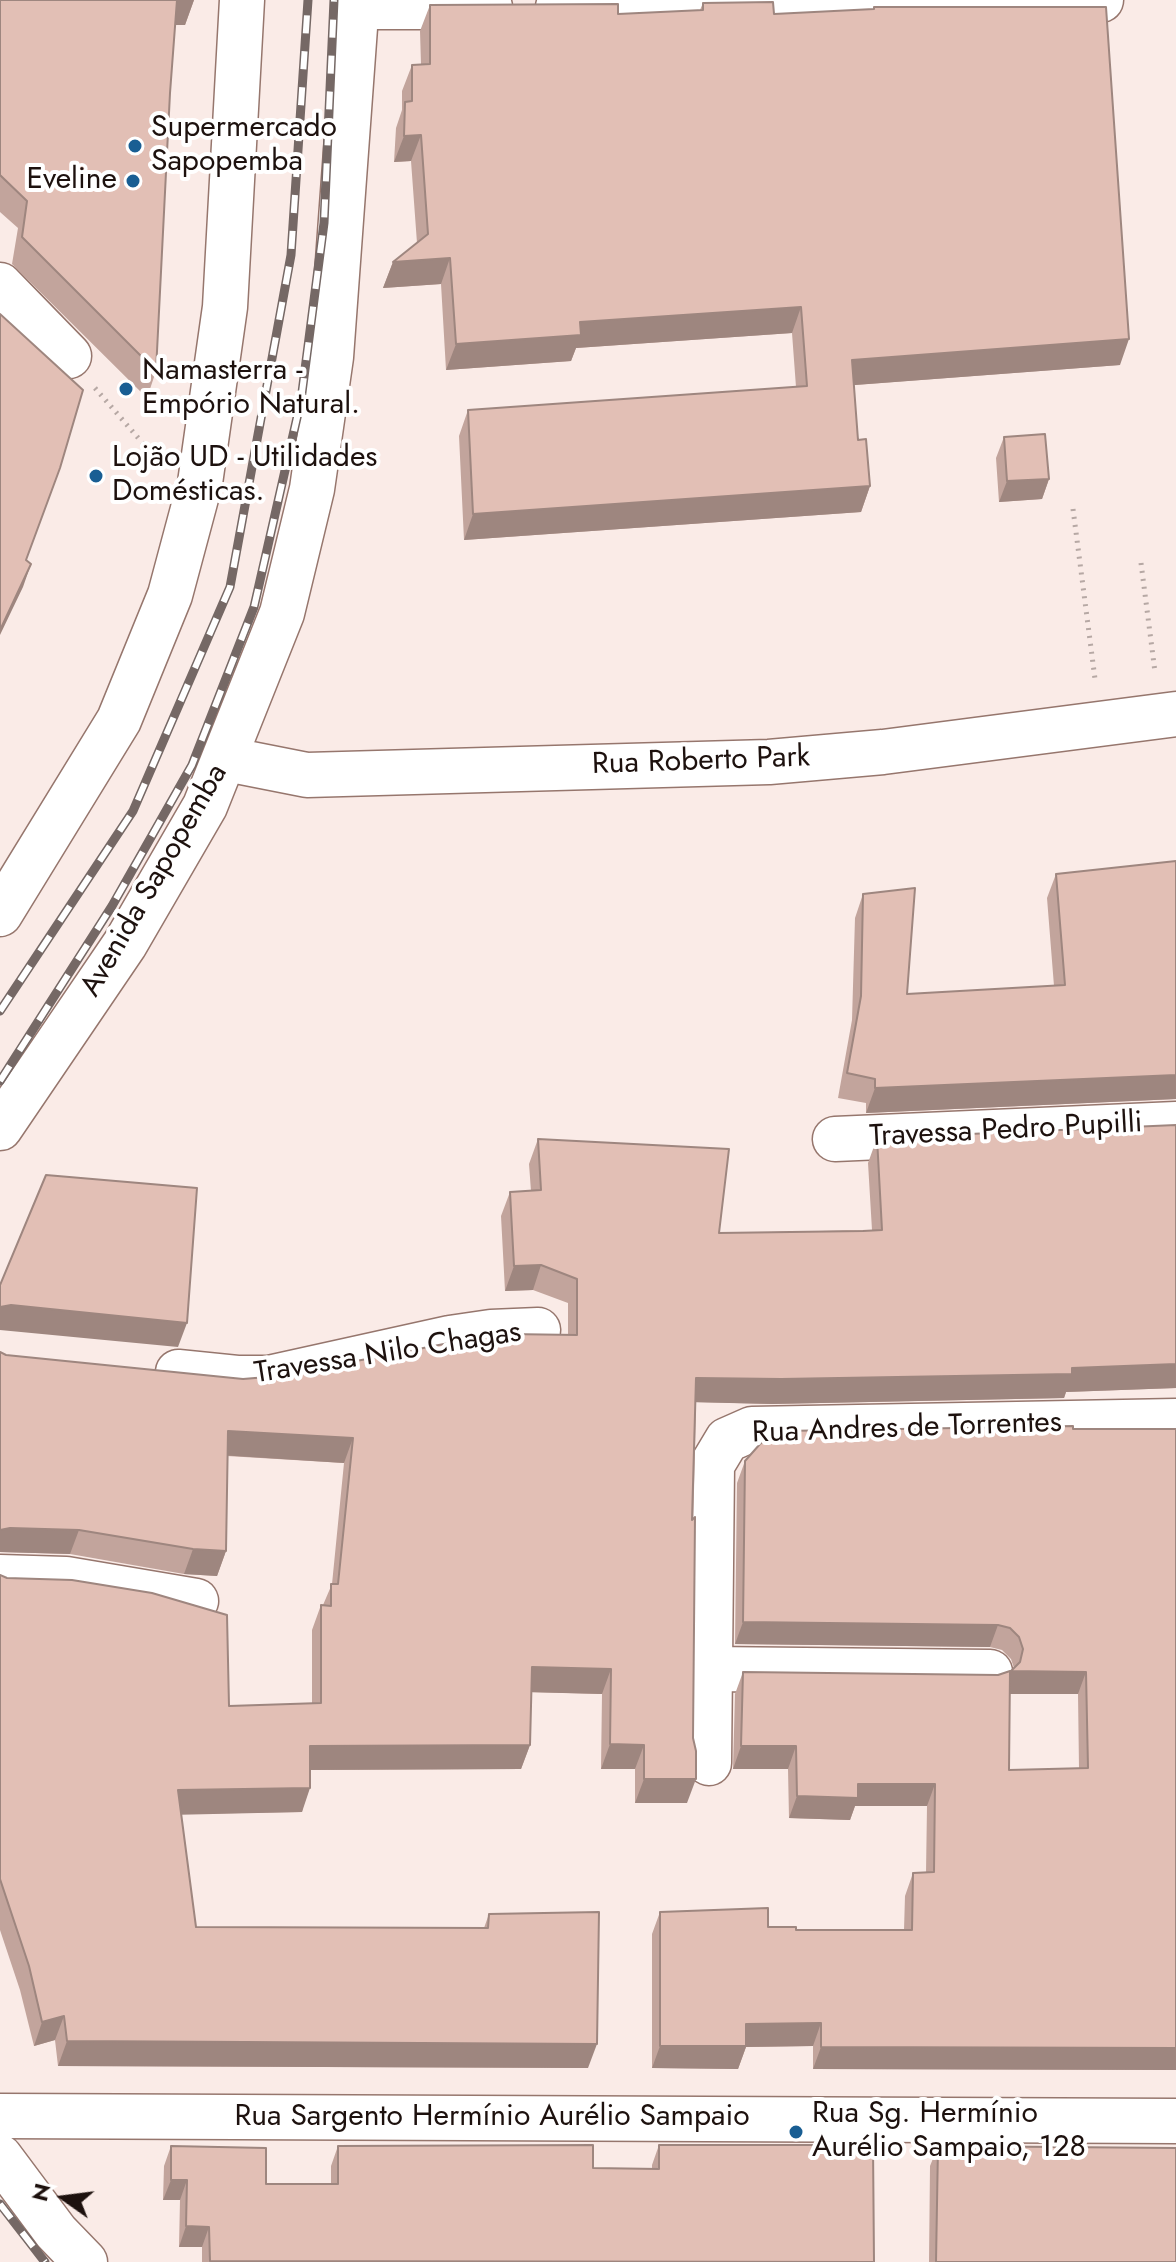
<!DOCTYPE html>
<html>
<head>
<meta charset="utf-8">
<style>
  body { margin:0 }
  #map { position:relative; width:1176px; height:2262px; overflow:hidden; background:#faebe7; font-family:Jost,sans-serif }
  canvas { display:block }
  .north { position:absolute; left:24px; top:2158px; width:80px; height:80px; -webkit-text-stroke:6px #fff; paint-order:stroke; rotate:284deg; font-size:22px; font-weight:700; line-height:32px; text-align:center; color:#1d110e }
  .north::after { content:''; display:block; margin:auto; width:28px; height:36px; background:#1d110e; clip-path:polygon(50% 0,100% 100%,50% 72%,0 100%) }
</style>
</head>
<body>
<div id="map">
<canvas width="1176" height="2262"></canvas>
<div class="north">N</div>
</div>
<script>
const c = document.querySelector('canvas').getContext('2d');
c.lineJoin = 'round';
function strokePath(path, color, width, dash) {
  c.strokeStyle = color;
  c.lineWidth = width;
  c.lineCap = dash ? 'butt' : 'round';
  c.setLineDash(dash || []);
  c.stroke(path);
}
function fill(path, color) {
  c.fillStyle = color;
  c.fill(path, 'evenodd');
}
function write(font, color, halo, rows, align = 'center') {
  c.font = font + ' Jost,sans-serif';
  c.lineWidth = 8;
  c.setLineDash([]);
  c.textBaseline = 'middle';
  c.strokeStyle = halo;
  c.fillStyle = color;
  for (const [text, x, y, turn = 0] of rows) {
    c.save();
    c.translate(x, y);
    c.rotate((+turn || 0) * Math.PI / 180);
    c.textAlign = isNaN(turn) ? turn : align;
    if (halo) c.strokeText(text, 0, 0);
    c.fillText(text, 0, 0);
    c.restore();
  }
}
const minor = new Path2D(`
  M 356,7 L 490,7
  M 558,7 L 1101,0
  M 0,285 L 69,356
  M 226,759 L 307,775 L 769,762 L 883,752 L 1176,714
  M 835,1139 L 1176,1124
  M 178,1372 L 237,1378 L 269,1378 L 450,1338 L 491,1332 L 538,1330
  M 0,1577 L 66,1579 L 196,1601
  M 711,1669 L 990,1672
  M 709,1763 L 712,1465 L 727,1440 L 752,1429 L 1176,1421
  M 0,2116 L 1176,2121`);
const major = new Path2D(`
  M 0,914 L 119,720 L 170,595 L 200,483 L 225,307 L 242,0
  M 0,1128 L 125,944 L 205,806 L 282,613 L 312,489 L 331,357 L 357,0
  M 0,2157 L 56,2232 L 85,2262`);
strokePath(minor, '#96766d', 47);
strokePath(major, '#96766d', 47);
strokePath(new Path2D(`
  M 95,388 L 159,462
  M 1073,509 L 1095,679
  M 1141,563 L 1155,672`), '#b6a8a4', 5, [2, 6]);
strokePath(minor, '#fff', 44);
strokePath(major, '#fff', 44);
const rail = new Path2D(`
  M 0,1011 L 133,811 L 230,587 L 291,255 L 308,0
  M 0,1081 L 112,906 L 192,765 L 254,607 L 301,400 L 324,223 L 334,0
  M 0,2204 L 45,2262`);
strokePath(rail, '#756865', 9);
strokePath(rail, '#fff', 6, [18]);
fill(new Path2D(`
  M 0,0 L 194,0 L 185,25 L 175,25 L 170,93 L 156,371 L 147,398 L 12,264 L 18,228 L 0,212 Z
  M 703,3 L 774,14 L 873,9 L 874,7 L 1120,365 L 854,385 L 858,440 L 870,486 L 861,512 L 464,540 L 459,436 L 468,410 L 796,387 L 792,333 L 576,348 L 571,361 L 446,370 L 441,284 L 383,288 L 393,262 L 417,243 L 411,161 L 394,162 L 396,128 L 402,110 L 402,91 L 412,65 L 421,64 L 420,31 L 430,5 L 618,14 L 700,10 Z
  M 1004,437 L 1049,479 L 1042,499 L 999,502 L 996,458 Z
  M 1176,861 L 1176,1099 L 866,1113 L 866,1103 L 838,1098 L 852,1020 L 855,918 L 863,894 L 907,994 L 1054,986 L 1047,898 L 1056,874 Z
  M 1176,1125 L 1176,1388 L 1066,1392 L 1064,1398 L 772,1404 L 696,1402 L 687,1803 L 635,1803 L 635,1769 L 601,1769 L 602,1694 L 531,1692 L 530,1745 L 521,1769 L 310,1770 L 302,1812 L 181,1814 L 196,1927 L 484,1928 L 489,1914 L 588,2068 L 58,2066 L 55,2040 L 34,2046 L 20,1990 L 0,1930 L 0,1575 L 229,1706 L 312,1704 L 312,1630 L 321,1605 L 323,1605 L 332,1584 L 344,1463 L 227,1456 L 226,1551 L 217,1576 L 184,1574 L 70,1554 L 0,1552 L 0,1352 L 6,1355 L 243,1379 L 279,1376 L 568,1334 L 568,1303 L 533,1290 L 505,1291 L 501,1216 L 510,1192 L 531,1191 L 529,1164 L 538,1139 L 719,1233 L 872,1230 L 868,1163 L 877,1138 Z
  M 1073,1426 L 1176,2070 L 813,2069 L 813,2046 L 746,2047 L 738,2069 L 652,2068 L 652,1934 L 660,1912 L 796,1930 L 904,1930 L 905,1896 L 913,1873 L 926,1873 L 927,1806 L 855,1806 L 850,1820 L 789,1818 L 788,1769 L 733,1769 L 735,1694 L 743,1672 L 998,1675 L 1010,1671 L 1014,1668 L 1011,1659 L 1002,1650 L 990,1647 L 735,1644 L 737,1483 L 745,1461 ZM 1010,1694 L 1078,1694 L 1079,1768 L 1009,1770 Z
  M 659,2145 L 874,2262 L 202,2262 L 202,2247 L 179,2247 L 180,2200 L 163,2200 L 164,2166 L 171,2146 L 266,2184 L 331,2184 L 331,2166 L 338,2146 L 593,2168 L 652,2169 L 652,2165 Z
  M 938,2146 L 1176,2262 L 929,2262 L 930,2166 Z`), '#c2a49c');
fill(new Path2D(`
  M 177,0 L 194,0 L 185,25 L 168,25 Z
  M 421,135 L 411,161 L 394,162 L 404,136 Z
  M 450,258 L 441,284 L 383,288 L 393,262 Z
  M 801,307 L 792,333 L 576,348 L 571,361 L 446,370 L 456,344 L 580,322 Z
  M 1129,339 L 1120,365 L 842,386 L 852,360 Z
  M 1049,479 L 1042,499 L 999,502 L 1007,481 Z
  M 870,486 L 861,512 L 464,540 L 473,514 Z
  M 31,564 L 23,587 L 0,635 L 0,630 Z
  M 1176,1075 L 1176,1099 L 866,1113 L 875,1088 Z
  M 541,1265 L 533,1290 L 505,1291 L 514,1266 Z
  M 11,1305 L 187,1323 L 178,1347 L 0,1330 L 0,1307 Z
  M 1176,1364 L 1176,1388 L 1066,1392 L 1064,1398 L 772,1404 L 687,1402 L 696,1378 L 1072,1368 Z
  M 228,1431 L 353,1438 L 344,1463 L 219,1455 Z
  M 10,1528 L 79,1530 L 70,1554 L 0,1552 L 0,1530 Z
  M 193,1549 L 226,1551 L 217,1576 L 184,1574 Z
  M 743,1622 L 998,1625 L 990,1647 L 735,1644 Z
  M 532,1667 L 611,1669 L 602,1694 L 523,1692 Z
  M 1011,1671 L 1086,1672 L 1078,1694 L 1003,1694 Z
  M 610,1744 L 644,1745 L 635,1769 L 601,1769 Z
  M 530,1745 L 521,1769 L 302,1770 L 310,1746 Z
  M 741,1746 L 796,1746 L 788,1769 L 733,1769 Z
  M 644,1779 L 696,1779 L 687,1803 L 635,1803 Z
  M 858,1784 L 935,1784 L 927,1806 L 855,1806 L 850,1820 L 789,1818 L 797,1796 Z
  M 310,1788 L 302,1812 L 169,1815 L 178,1790 Z
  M 64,2016 L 55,2040 L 34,2046 L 42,2022 Z
  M 821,2023 L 813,2046 L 746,2047 L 738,2069 L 652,2068 L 660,2046 L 746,2024 Z
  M 67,2041 L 597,2044 L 588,2068 L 58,2066 Z
  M 821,2047 L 1176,2048 L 1176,2070 L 813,2069 Z
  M 171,2180 L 187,2180 L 180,2200 L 163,2200 Z
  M 186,2226 L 209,2227 L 202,2247 L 179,2247 Z`), '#9e867f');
const building = new Path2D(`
  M 0,0 L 177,0 L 170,93 L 156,371 L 22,237 L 27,201 L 0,175 Z
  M 773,2 L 774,14 L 874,9 L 874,7 L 1106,7 L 1129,339 L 852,360 L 858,440 L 866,439 L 870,486 L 473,514 L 468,410 L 807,386 L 801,307 L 580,322 L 581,335 L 456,344 L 450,258 L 393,262 L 428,234 L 421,135 L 404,136 L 405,102 L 412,101 L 412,65 L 430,64 L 430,5 L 618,4 L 618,14 L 703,10 L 703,3 Z
  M 0,314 L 83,390 L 60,468 L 26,560 L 31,564 L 0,630 Z
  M 1045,434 L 1049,479 L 1007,481 L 1004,437 Z
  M 1176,861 L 1176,1075 L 875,1088 L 875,1079 L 847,1073 L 861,996 L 863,894 L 915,888 L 907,994 L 1065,985 L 1056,874 Z
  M 1176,1125 L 1176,1364 L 1072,1368 L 1072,1374 L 781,1379 L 696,1378 L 692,1520 L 695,1517 L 693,1738 L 696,1751 L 696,1779 L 644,1779 L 644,1745 L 610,1744 L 611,1669 L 532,1667 L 530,1745 L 310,1746 L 310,1788 L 178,1790 L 196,1927 L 488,1928 L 489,1914 L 599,1912 L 597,2044 L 67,2041 L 64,2016 L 42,2022 L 29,1966 L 0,1879 L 0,1575 L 7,1578 L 72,1580 L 152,1593 L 227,1615 L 229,1706 L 321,1703 L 321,1605 L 331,1606 L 331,1584 L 338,1584 L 353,1438 L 228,1431 L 226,1551 L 193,1549 L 79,1530 L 10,1528 L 0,1530 L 0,1352 L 6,1355 L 243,1379 L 279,1376 L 480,1337 L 508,1334 L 577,1335 L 577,1279 L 541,1265 L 514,1266 L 510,1192 L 541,1190 L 538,1139 L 729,1149 L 719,1233 L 863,1231 L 882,1230 L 877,1138 Z
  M 46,1175 L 197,1188 L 187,1323 L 11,1305 L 0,1307 L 0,1285 Z
  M 1073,1426 L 1073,1429 L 1176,1429 L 1176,2048 L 821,2047 L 821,2023 L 746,2024 L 746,2046 L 660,2046 L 660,1912 L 768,1908 L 768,1927 L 796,1927 L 796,1930 L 912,1930 L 913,1873 L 934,1872 L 935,1784 L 858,1784 L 858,1798 L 797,1796 L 796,1746 L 741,1746 L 743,1672 L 998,1675 L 1010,1671 L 1009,1770 L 1088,1768 L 1086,1672 L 1011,1671 L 1020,1662 L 1023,1649 L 1019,1637 L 1010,1628 L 998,1625 L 743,1622 L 745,1461 L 760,1444 L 783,1431 Z
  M 593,2145 L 593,2168 L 659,2169 L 659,2145 L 873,2145 L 874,2262 L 210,2261 L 209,2227 L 186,2226 L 187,2180 L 171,2180 L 171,2146 L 266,2148 L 266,2184 L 338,2184 L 338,2146 Z
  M 938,2146 L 1176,2148 L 1176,2262 L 936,2262 Z`);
fill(building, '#e2bfb5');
strokePath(building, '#9e867f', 2);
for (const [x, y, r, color] of [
  [135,146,8,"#195e93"],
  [133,181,8,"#195e93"],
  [126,389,8,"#195e93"],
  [96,476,8,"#195e93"],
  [796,2132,8,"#195e93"]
]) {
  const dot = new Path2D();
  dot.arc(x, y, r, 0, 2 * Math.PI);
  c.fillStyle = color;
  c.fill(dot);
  strokePath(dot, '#fff', 3);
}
write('30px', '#1d110e', '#fff', [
  ["Supermercado",151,129],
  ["Sapopemba",151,163],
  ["Eveline",117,181,"right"],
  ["Namasterra -",142,372],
  ["Empório Natural.",142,406],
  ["Lojão UD - Utilidades",112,459],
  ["Domésticas.",112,493],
  ["Rua Sg. Hermínio",812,2115],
  ["Aurélio Sampaio, 128",812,2149]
], 'left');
write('30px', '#1d110e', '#fff', [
  ["Rua Roberto Park",701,762,-2],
  ["Avenida Sapopemba",155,881,-60],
  ["Travessa Pedro Pupilli",1006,1131,-3],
  ["Travessa Nilo Chagas",388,1354,-9],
  ["Rua Andres de Torrentes",907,1429,-2],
  ["Rua Sargento Hermínio Aurélio Sampaio",492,2118]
]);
</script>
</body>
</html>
